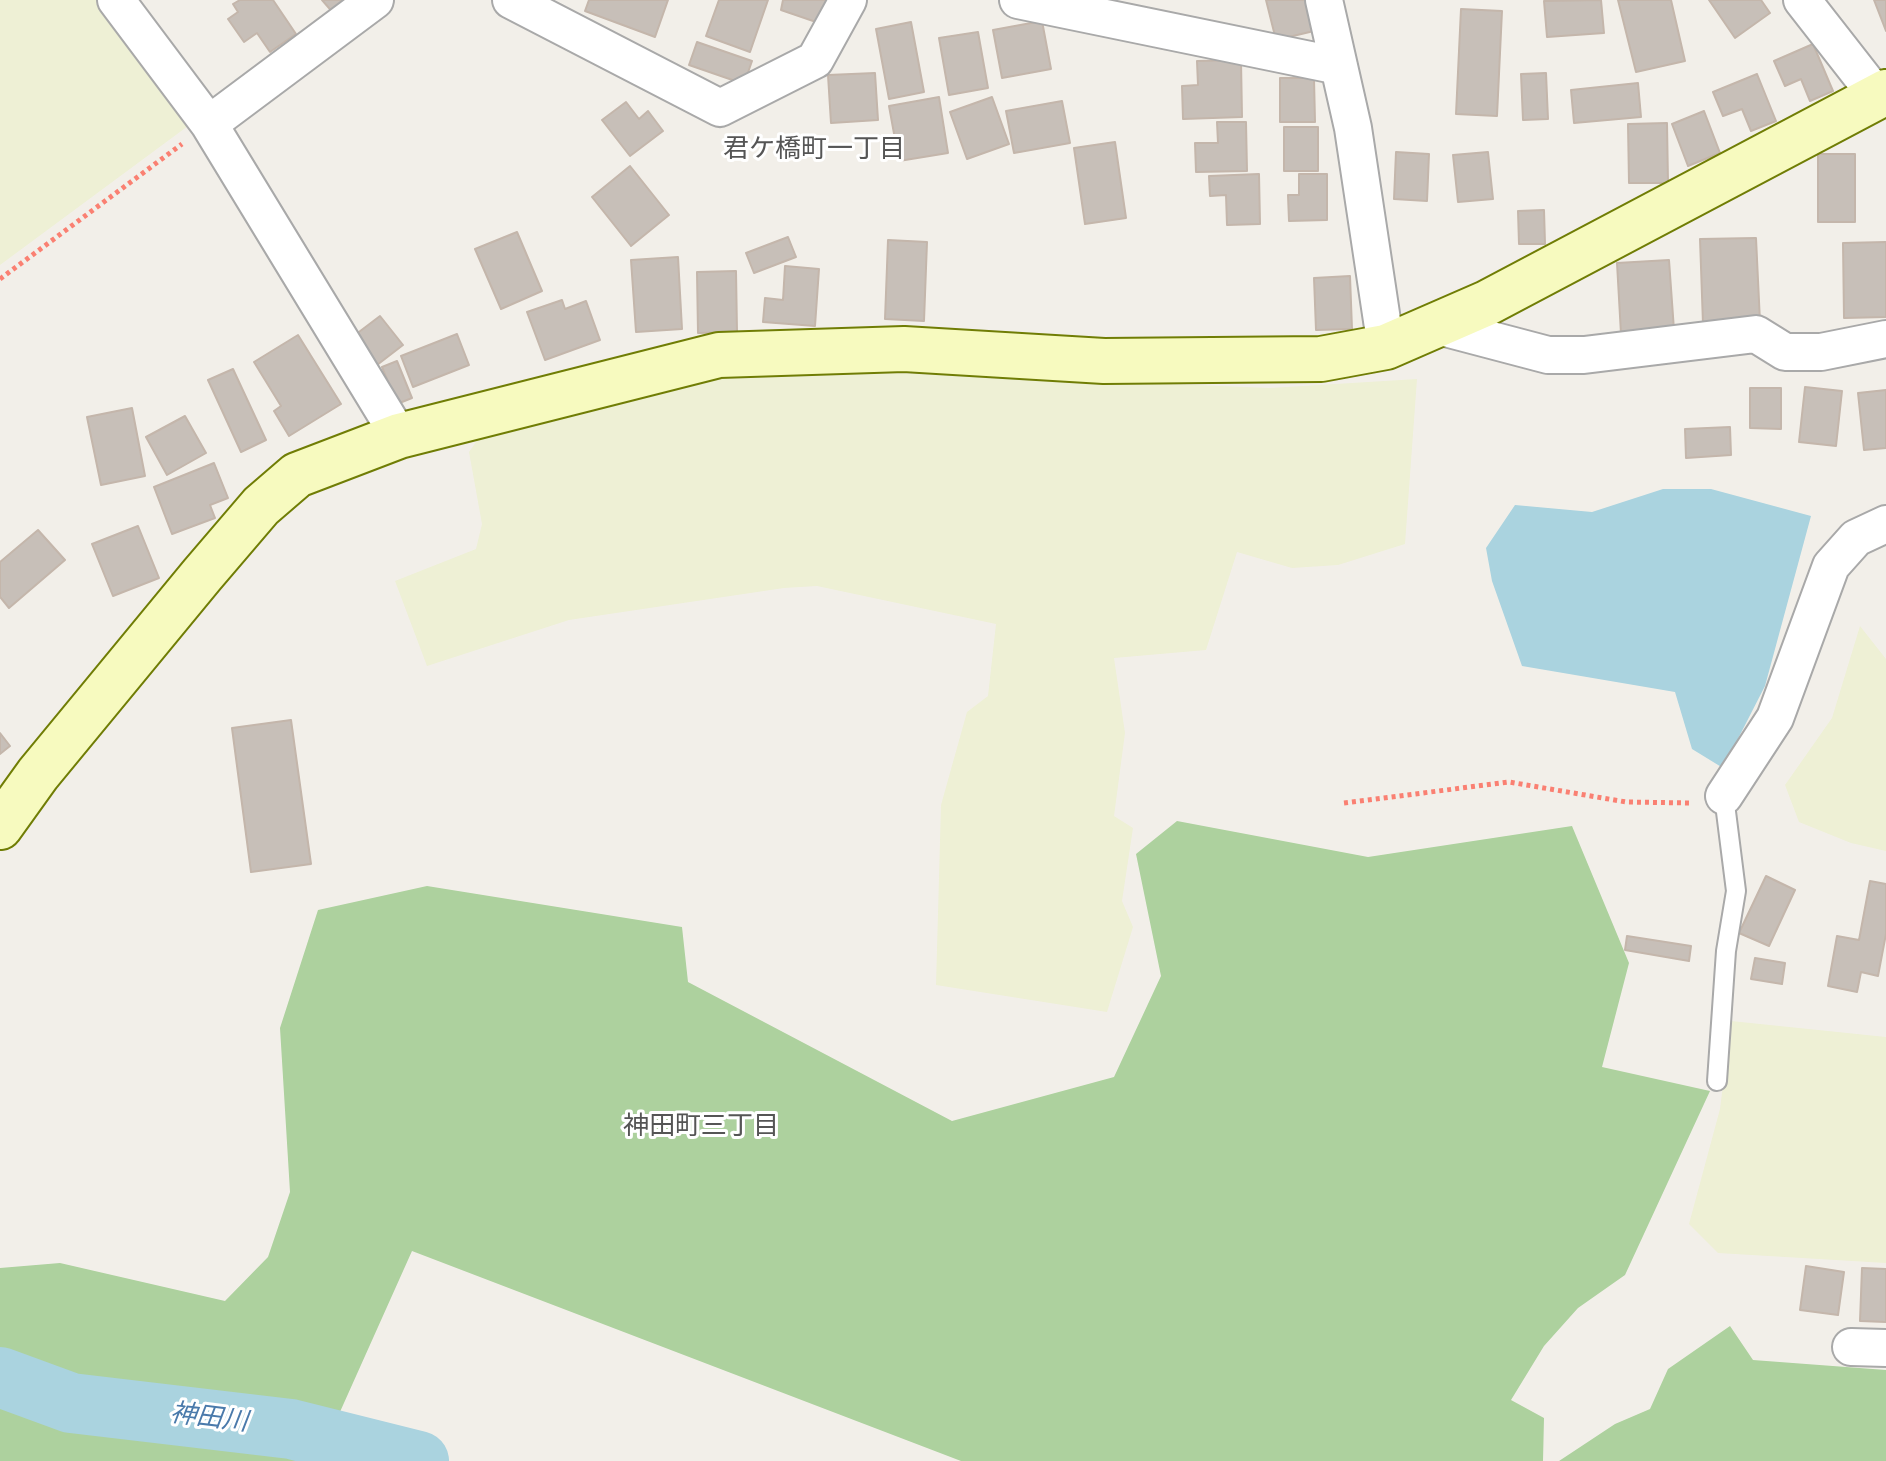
<!DOCTYPE html>
<html>
<head>
<meta charset="utf-8">
<style>
  body { margin:0 }
  canvas { display:block; background:#f2efe9 }
</style>
</head>
<body>
<canvas width="1886" height="1461"></canvas>
<script>
const c = document.querySelector('canvas').getContext('2d');
c.lineJoin = 'round';
function fill(path, color) {
  c.fillStyle = color;
  c.fill(path, 'evenodd');
}
function strokePath(path, color, width, dash) {
  c.strokeStyle = color;
  c.lineWidth = width;
  c.lineCap = dash ? 'butt' : 'round';
  c.setLineDash(dash || []);
  c.stroke(path);
}
function write(font, color, halo, rows, align = 'center') {
  c.font = font + ' "Sofia Sans Condensed","Noto Sans JP",sans-serif';
  c.lineWidth = 6;
  c.setLineDash([]);
  c.textBaseline = 'middle';
  c.strokeStyle = halo;
  c.fillStyle = color;
  for (const [text, x, y, turn = 0] of rows) {
    c.save();
    c.translate(x, y);
    c.rotate((+turn || 0) * Math.PI / 180);
    c.textAlign = isNaN(turn) ? turn : align;
    if (halo) c.strokeText(text, 0, 0);
    c.fillText(text, 0, 0);
    c.restore();
  }
}
fill(new Path2D(`
  M 0,0 L 96,0 L 188,126 L 0,265 Z
  M 736,373 L 892,373 L 1270,388 L 1417,379 L 1405,544 L 1338,565 L 1292,568 L 1237,552 L 1206,650 L 1114,658 L 1125,733 L 1114,816 L 1133,828 L 1122,901 L 1133,927 L 1107,1012 L 936,985 L 941,805 L 967,712 L 988,696 L 996,624 L 817,586 L 784,588 L 569,620 L 427,666 L 395,581 L 476,549 L 482,524 L 469,452 L 481,435 Z
  M 1860,626 L 1886,659 L 1886,851 L 1851,843 L 1799,822 L 1785,785 L 1832,718 Z
  M 1731,1021 L 1886,1037 L 1886,1263 L 1718,1253 L 1689,1224 L 1720,1109 Z`), '#eef0d5');
fill(new Path2D(`
  M 1177,821 L 1368,857 L 1572,826 L 1629,963 L 1602,1067 L 1710,1091 L 1625,1275 L 1578,1308 L 1544,1346 L 1511,1400 L 1544,1418 L 1543,1461 L 961,1461 L 412,1251 L 318,1461 L 0,1461 L 0,1268 L 60,1263 L 225,1301 L 268,1257 L 290,1192 L 280,1028 L 318,910 L 427,886 L 682,927 L 688,982 L 952,1121 L 1114,1077 L 1161,976 L 1136,854 Z
  M 1730,1326 L 1753,1360 L 1886,1370 L 1886,1461 L 1559,1461 L 1615,1424 L 1650,1409 L 1668,1369 Z`), '#add19e');
fill(new Path2D(`
  M 1663,489 L 1711,489 L 1811,516 L 1765,686 L 1723,768 L 1692,749 L 1675,692 L 1522,666 L 1492,581 L 1486,548 L 1515,505 L 1592,512 Z`), '#aad3df');
strokePath(new Path2D(`
  M 0,1377 L 71,1403 L 291,1429 L 419,1461`), '#aad3df', 60);
const building = new Path2D(`
  M 240,0 L 273,0 L 296,34 L 270,52 L 257,33 L 244,42 L 228,19 L 238,12 L 233,4 Z
  M 322,0 L 351,0 L 335,15 Z
  M 589,0 L 668,0 L 655,37 L 585,11 Z
  M 719,0 L 768,0 L 750,52 L 706,36 Z
  M 783,0 L 827,0 L 819,23 L 781,10 Z
  M 1266,0 L 1306,0 L 1314,31 L 1276,40 Z
  M 1601,0 L 1604,33 L 1547,37 L 1544,1 Z
  M 1618,0 L 1671,0 L 1685,61 L 1636,72 Z
  M 1709,0 L 1761,0 L 1770,13 L 1735,38 Z
  M 1874,0 L 1886,0 L 1886,31 Z
  M 1461,9 L 1502,11 L 1497,116 L 1456,114 Z
  M 1042,21 L 1051,69 L 1002,78 L 993,30 Z
  M 911,22 L 924,92 L 889,99 L 876,29 Z
  M 978,32 L 988,88 L 949,95 L 939,38 Z
  M 697,42 L 752,61 L 744,84 L 689,65 Z
  M 1813,44 L 1833,91 L 1810,101 L 1801,79 L 1785,86 L 1774,61 Z
  M 1241,60 L 1242,117 L 1183,119 L 1182,86 L 1198,85 L 1197,61 Z
  M 875,73 L 878,120 L 831,123 L 828,75 Z
  M 1546,73 L 1548,119 L 1523,120 L 1521,74 Z
  M 1757,74 L 1776,121 L 1751,131 L 1742,109 L 1723,116 L 1713,92 Z
  M 1280,78 L 1314,78 L 1315,122 L 1280,122 Z
  M 1638,83 L 1641,117 L 1574,123 L 1571,90 Z
  M 939,97 L 948,153 L 899,161 L 889,106 Z
  M 992,97 L 1009,144 L 967,159 L 950,112 Z
  M 1062,101 L 1070,143 L 1014,153 L 1006,111 Z
  M 626,102 L 639,119 L 648,111 L 663,131 L 630,156 L 602,120 Z
  M 1704,111 L 1720,153 L 1688,166 L 1672,124 Z
  M 1217,122 L 1246,122 L 1247,171 L 1196,172 L 1195,143 L 1218,143 Z
  M 1667,123 L 1668,183 L 1629,183 L 1628,124 Z
  M 1284,127 L 1318,127 L 1318,171 L 1284,171 Z
  M 1115,142 L 1126,218 L 1085,224 L 1074,148 Z
  M 1396,152 L 1429,154 L 1427,201 L 1394,199 Z
  M 1488,152 L 1493,199 L 1458,202 L 1453,155 Z
  M 1818,154 L 1855,154 L 1855,222 L 1818,222 Z
  M 630,166 L 669,215 L 631,246 L 592,197 Z
  M 1259,174 L 1260,224 L 1227,225 L 1226,195 L 1210,196 L 1209,176 Z
  M 1299,174 L 1327,174 L 1327,220 L 1289,221 L 1288,195 L 1299,195 Z
  M 1544,210 L 1545,244 L 1519,244 L 1518,211 Z
  M 517,232 L 542,291 L 501,309 L 475,249 Z
  M 788,237 L 796,257 L 754,273 L 746,253 Z
  M 1756,238 L 1760,322 L 1703,324 L 1700,239 Z
  M 888,240 L 927,242 L 924,321 L 885,319 Z
  M 1886,242 L 1886,317 L 1844,318 L 1843,243 Z
  M 678,257 L 682,329 L 636,332 L 631,260 Z
  M 1669,260 L 1674,330 L 1621,334 L 1617,263 Z
  M 785,266 L 819,269 L 815,326 L 763,322 L 765,298 L 783,300 Z
  M 736,271 L 737,332 L 698,333 L 697,272 Z
  M 1350,276 L 1352,329 L 1316,330 L 1314,278 Z
  M 562,300 L 565,309 L 586,301 L 600,340 L 545,360 L 527,312 Z
  M 380,316 L 403,345 L 377,365 L 355,335 Z
  M 457,334 L 469,365 L 413,387 L 401,356 Z
  M 298,335 L 341,404 L 289,436 L 274,411 L 281,406 L 254,362 Z
  M 397,361 L 412,398 L 397,404 L 382,367 Z
  M 233,369 L 266,440 L 241,452 L 208,380 Z
  M 1805,387 L 1842,391 L 1836,446 L 1799,442 Z
  M 1750,388 L 1781,388 L 1781,429 L 1750,428 Z
  M 1886,390 L 1886,448 L 1864,450 L 1858,393 Z
  M 132,408 L 145,476 L 101,485 L 87,417 Z
  M 185,416 L 206,453 L 167,475 L 146,437 Z
  M 1730,427 L 1731,455 L 1686,458 L 1685,429 Z
  M 214,463 L 228,498 L 210,505 L 215,518 L 172,534 L 154,487 Z
  M 138,526 L 159,578 L 113,596 L 92,544 Z
  M 38,530 L 65,560 L 9,608 L 0,597 L 0,562 Z
  M 291,720 L 311,864 L 251,872 L 232,728 Z
  M 0,733 L 10,746 L 0,754 Z
  M 1766,876 L 1795,890 L 1769,946 L 1739,933 Z
  M 1870,881 L 1886,884 L 1886,934 L 1878,976 L 1861,972 L 1857,992 L 1828,986 L 1837,936 L 1859,940 Z
  M 1627,936 L 1691,946 L 1689,961 L 1625,950 Z
  M 1755,958 L 1785,963 L 1782,984 L 1751,979 Z
  M 1806,1266 L 1844,1272 L 1838,1315 L 1800,1310 Z
  M 1862,1268 L 1886,1269 L 1886,1322 L 1860,1321 Z`);
fill(building, '#c7bfb8');
strokePath(building, '#c4b6ab', 2);
const lane = new Path2D(`
  M 1717,1081 L 1726,951 L 1736,891 L 1724,796`);
const street = new Path2D(`
  M 116,0 L 209,124 L 399,436
  M 511,0 L 720,108 L 815,60 L 848,0
  M 1018,0 L 1339,66
  M 1324,0 L 1353,128 L 1386,347
  M 1802,0 L 1877,96
  M 209,124 L 375,0
  M 1438,326 L 1548,355 L 1584,355 L 1756,334 L 1785,352 L 1821,352 L 1886,339
  M 1724,796 L 1775,718 L 1831,566 L 1856,538 L 1886,524
  M 1851,1347 L 1886,1348`);
const secondary = new Path2D(`
  M 0,827 L 38,774 L 202,575 L 261,506 L 297,475 L 399,436 L 719,355 L 904,349 L 1104,361 L 1321,359 L 1386,347 L 1487,303 L 1886,92`);
strokePath(lane, '#a9a9a9', 22);
strokePath(street, '#a9a9a9', 40);
strokePath(secondary, '#707d05', 48);
strokePath(new Path2D(`
  M 0,279 L 182,144
  M 1344,803 L 1509,782 L 1626,802 L 1692,803`), '#fa8072', 5, [4, 4]);
strokePath(lane, '#fff', 18);
strokePath(street, '#fff', 36);
strokePath(secondary, '#f7fabf', 44);
write('26px', '#555', '#fff', [
  ["君ケ橋町一丁目",814,150],
  ["神田町三丁目",701,1127]
]);
write('italic 26px', '#4a7aab', '#fff', [
  ["神田川",209,1419,7]
]);
</script>
</body>
</html>
